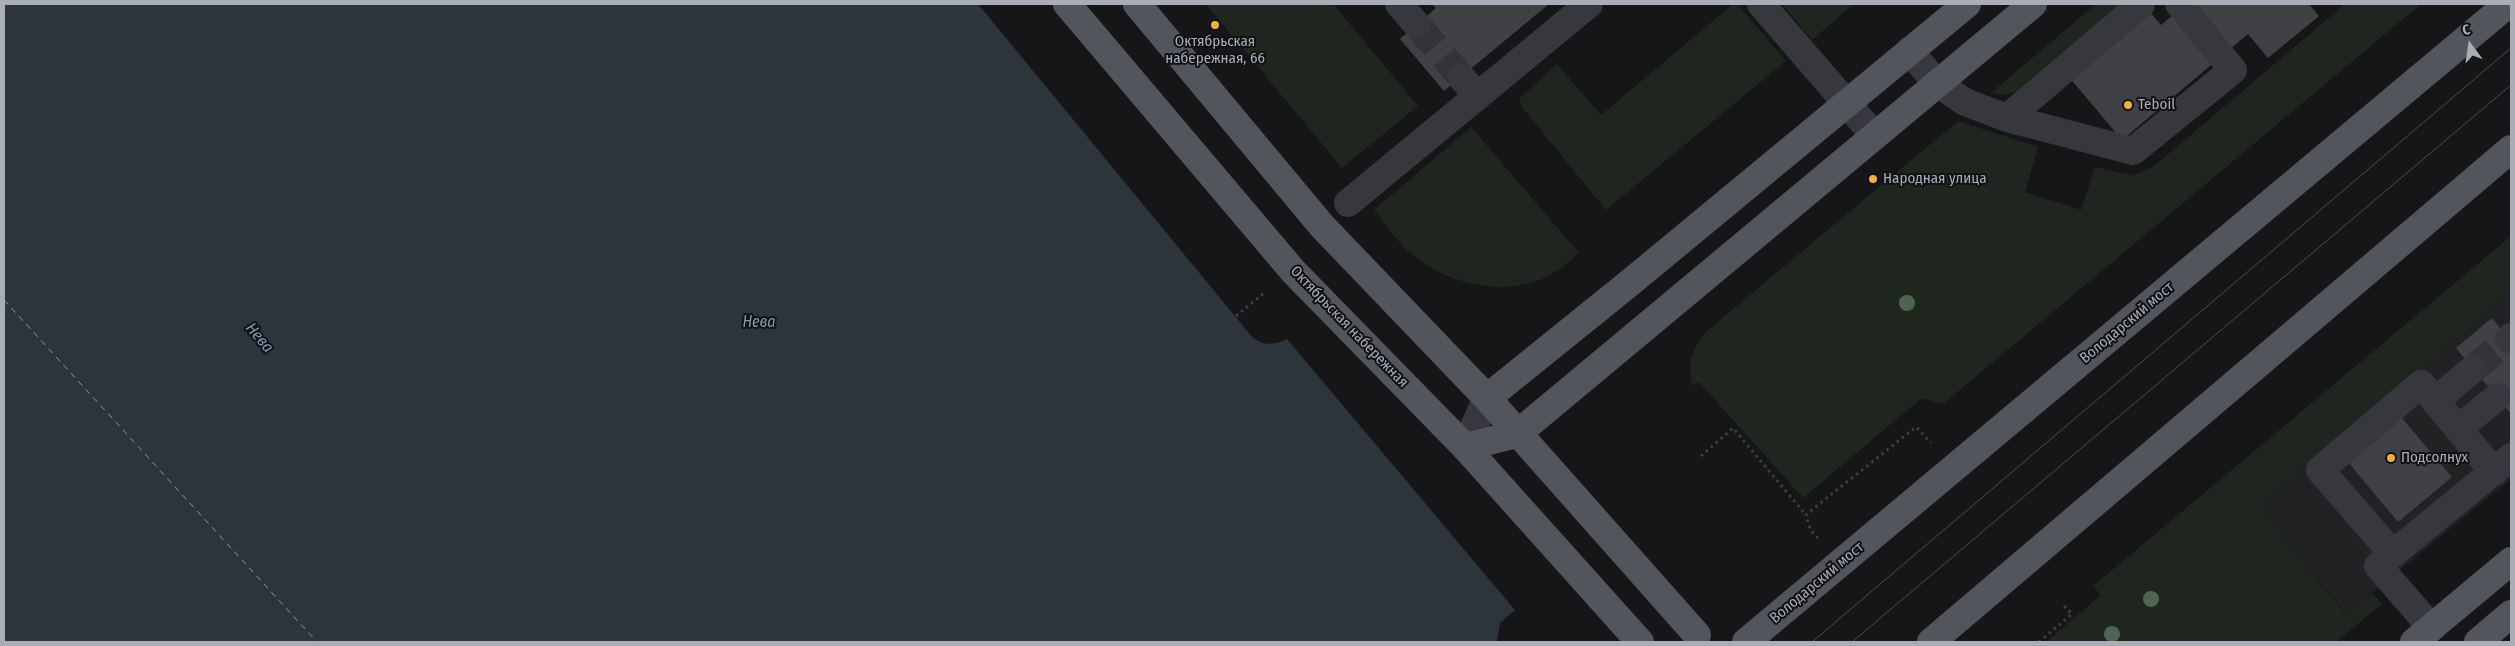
<!DOCTYPE html>
<html>
<head>
<meta charset="utf-8">
<style>
  body { margin:0 }
  #map { position:relative; width:2515px; height:646px; overflow:hidden; background:#161618; font-family:"Fira Sans Condensed",sans-serif }
  canvas { display:block }
  .frame { position:absolute; inset:0; border:5px solid #a8adb8; pointer-events:none }
  .north { position:absolute; left:2445px; top:20px; width:50px; height:50px; -webkit-text-stroke:4px #111113; paint-order:stroke; rotate:346deg; font-size:14px; font-weight:700; line-height:20px; text-align:center; color:#a8adb8 }
  .north::after { content:''; display:block; margin:auto; width:18px; height:22px; background:#a8adb8; clip-path:polygon(50% 0,100% 100%,50% 72%,0 100%) }
</style>
</head>
<body>
<div id="map">
<canvas width="2515" height="646"></canvas>
<div class="frame"></div>
<div class="north">С</div>
</div>
<script>
const c = document.querySelector('canvas').getContext('2d');
c.lineJoin = 'round';
function fill(path, color) {
  c.fillStyle = color;
  c.fill(path, 'evenodd');
}
function strokePath(path, color, width, dash) {
  c.strokeStyle = color;
  c.lineWidth = width;
  c.lineCap = dash ? 'butt' : 'round';
  c.setLineDash(dash || []);
  c.stroke(path);
}
function write(font, color, halo, rows, align = 'center') {
  c.font = font + ' "Fira Sans Condensed",sans-serif';
  c.lineWidth = 4;
  c.setLineDash([]);
  c.textBaseline = 'middle';
  c.strokeStyle = halo;
  c.fillStyle = color;
  for (const [text, x, y, turn = 0] of rows) {
    c.save();
    c.translate(x, y);
    c.rotate((+turn || 0) * Math.PI / 180);
    c.textAlign = isNaN(turn) ? turn : align;
    if (halo) c.strokeText(text, 0, 0);
    c.fillText(text, 0, 0);
    c.restore();
  }
}
fill(new Path2D(`
  M 2511,294 L 2511,479 L 2346,614 L 2258,505 Z`), '#222225');
fill(new Path2D(`
  M 1206,4 L 1333,4 L 1418,106 L 1342,168 Z
  M 1733,4 L 1737,4 L 1786,61 L 1606,210 L 1521,106 L 1519,99 L 1557,64 L 1601,115 Z
  M 1782,4 L 1854,4 L 1812,40 Z
  M 2096,4 L 2120,4 L 2015,92 L 2002,95 L 1991,93 Z
  M 2345,4 L 2421,4 L 1943,404 L 1922,398 L 1803,498 L 1699,382 L 1693,386 C 1686,364 1692,347 1708,330 L 1958,121 L 2038,147 L 2025,192 L 2081,210 L 2095,167 L 2133,176 L 2153,167 Z
  M 1471,127 L 1579,253 C 1567,264 1553,275 1537,281 C 1496,296 1440,281 1408,251 C 1395,239 1385,223 1374,210 Z
  M 2511,236 L 2511,294 L 2258,505 L 2345,614 L 2373,593 L 2382,604 L 2336,642 L 2046,642 L 2101,595 L 2093,586 Z`), '#1e261f');
fill(new Path2D(`
  M 4,4 L 978,4 L 1253,338 C 1265,346 1274,345 1287,339 L 1515,610 L 1500,623 L 1497,642 L 4,642 Z`), '#2c353c');
strokePath(new Path2D(`
  M 4,300 L 317,642`), '#7f9bb3', 1, [6, 5]);
fill(new Path2D(`
  M 1432,4 L 1549,4 L 1444,91 L 1400,39 L 1436,8 Z
  M 2143,4 L 2161,25 L 2186,4 L 2309,4 L 2319,16 L 2268,58 L 2248,34 L 2122,140 L 2064,71 Z
  M 2492,318 L 2511,341 L 2511,414 L 2456,348 Z
  M 2401,417 L 2452,477 L 2398,522 L 2348,462 Z`), '#404145');
strokePath(new Path2D(`
  M 1417,25 L 1461,77
  M 2473,369 L 2509,339`), '#333438', 28, [28, 14]);
strokePath(new Path2D(`
  M 1236,316 L 1264,293
  M 1701,456 L 1733,428 L 1806,515
  M 1818,538 L 1811,531 L 1806,515 L 1818,505 L 1916,427 L 1931,443
  M 2039,642 L 2072,614 L 2062,604`), '#3d3f44', 3, [2.5, 4]);
strokePath(new Path2D(`
  M 1399,4 L 1417,25
  M 1761,4 L 1874,135
  M 1909,51 L 1937,83 L 1965,102 L 2007,118 L 2141,4
  M 1461,77 L 1478,96
  M 2007,118 L 2133,151 L 2233,70 L 2179,4
  M 1348,203 L 1589,4
  M 2509,339 L 2511,337
  M 2435,401 L 2473,369
  M 2458,429 L 2497,397
  M 1465,447 L 1487,398
  M 2393,554 L 2320,470 L 2421,384 L 2494,472
  M 2432,628 L 2378,566 L 2511,457`), '#37383d', 28);
strokePath(new Path2D(`
  M 1067,4 L 1293,271 L 1465,447 L 1640,642
  M 1137,4 L 1322,226 L 1487,398 L 1697,635
  M 1487,398 L 1632,281 L 1967,4
  M 1465,447 L 1517,434 L 2033,4
  M 1746,642 L 2508,4
  M 1931,642 L 2511,149
  M 2414,642 L 2511,561
  M 2478,642 L 2511,614`), '#53555c', 28);
strokePath(new Path2D(`
  M 1812,642 L 2511,48
  M 1852,642 L 2511,85`), '#4a4c52', 1);
c.fillStyle = '#506452';
for (const [x, y] of [
  [1907,303],
  [2151,599],
  [2112,634]
]) {
  c.beginPath();
  c.arc(x, y, 8, 0, 2 * Math.PI);
  c.fill();
}
for (const [x, y, r, color] of [
  [1215,25,5,"#f2b134"],
  [2128,105,5,"#f2b134"],
  [1873,179,5,"#f2b134"],
  [2391,458,5,"#f2b134"]
]) {
  const dot = new Path2D();
  dot.arc(x, y, r, 0, 2 * Math.PI);
  c.fillStyle = color;
  c.fill(dot);
  strokePath(dot, '#111113', 2);
}
write('15px', '#a8adb8', '#111113', [
  ["Октябрьская",1215,42,"center"],
  ["набережная, 66",1215,59,"center"],
  ["Teboil",2138,105],
  ["Народная улица",1883,179],
  ["Подсолнух",2401,458]
], 'left');
write('15px', '#a8adb8', '#111113', [
  ["Володарский мост",2127,323,-40],
  ["Октябрьская набережная",1349,327,46],
  ["Володарский мост",1817,583,-40]
]);
write('italic 16px', '#7f9bb3', '#111113', [
  ["Нева",759,323],
  ["Нева",259,338,50]
]);
</script>
</body>
</html>
